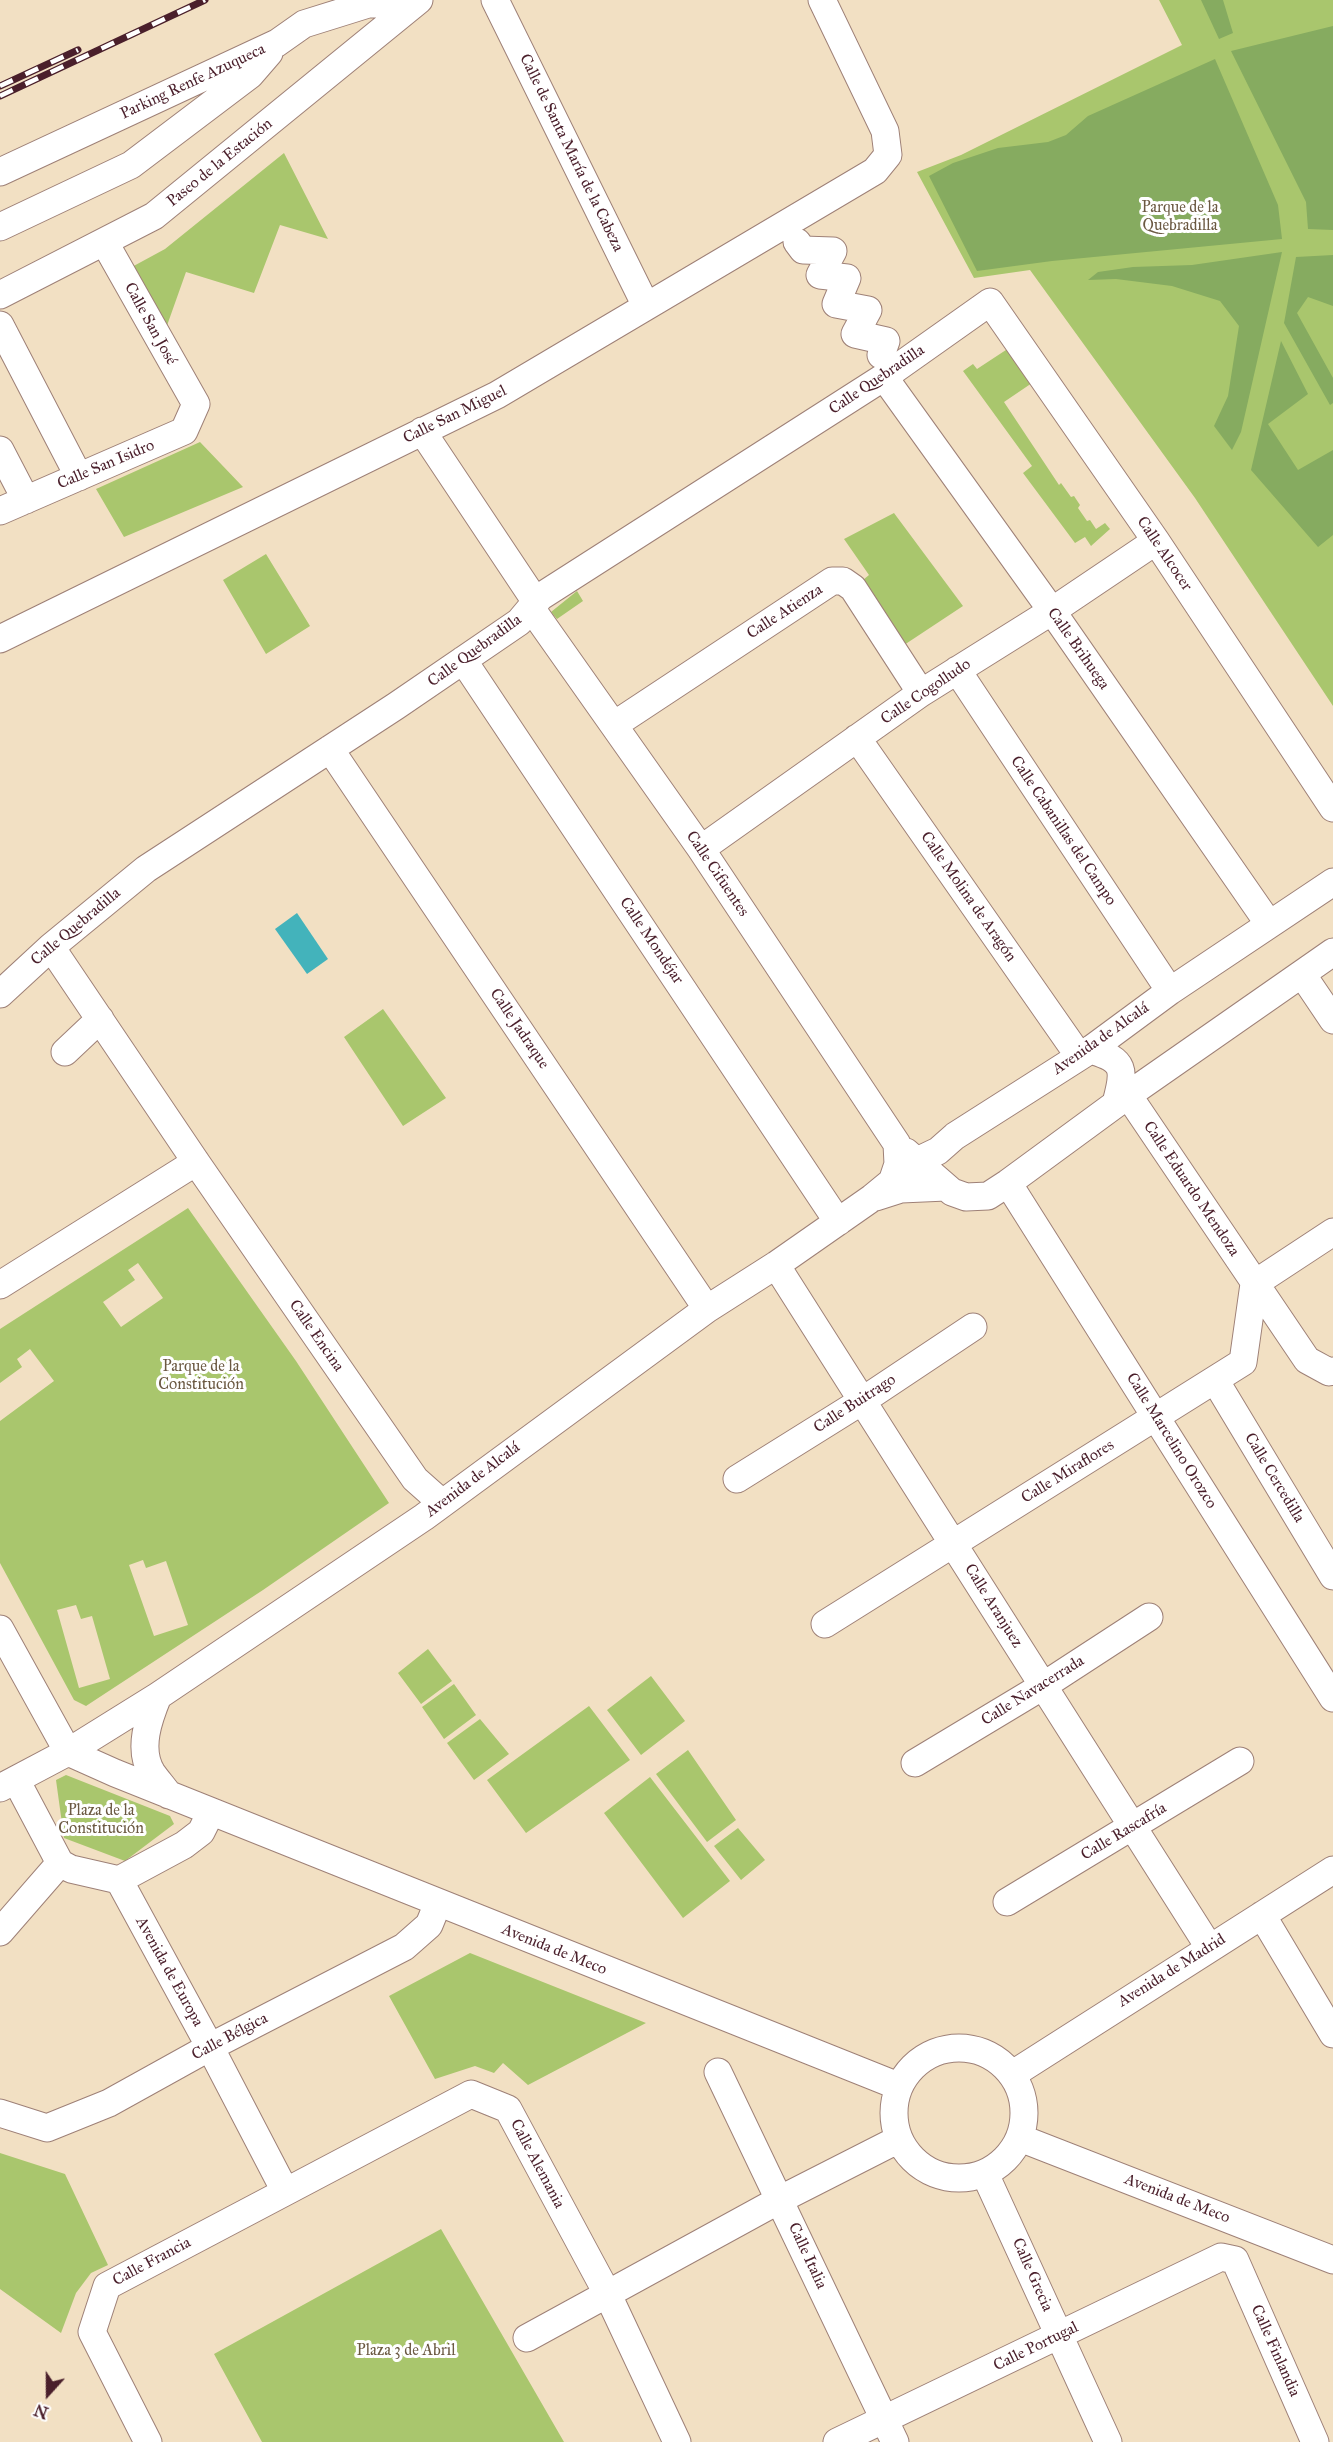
<!DOCTYPE html>
<html>
<head>
<meta charset="utf-8">
<style>
  body { margin:0 }
  #map { position:relative; width:1333px; height:2442px; overflow:hidden; background:#f2e0c3; font-family:"IM FELL Great Primer",serif }
  canvas { display:block }
  .north { position:absolute; left:18px; top:2364px; width:60px; height:60px; -webkit-text-stroke:4px #fff; paint-order:stroke; rotate:201deg; font-size:16px; font-weight:700; line-height:24px; text-align:center; color:#4a1f2b }
  .north::after { content:''; display:block; margin:auto; width:21px; height:27px; background:#4a1f2b; clip-path:polygon(50% 0,100% 100%,50% 72%,0 100%) }
</style>
</head>
<body>
<div id="map">
<canvas width="1333" height="2442"></canvas>
<div class="north">N</div>
</div>
<script>
const c = document.querySelector('canvas').getContext('2d');
c.lineJoin = 'round';
function fill(path, color) {
  c.fillStyle = color;
  c.fill(path, 'evenodd');
}
function strokePath(path, color, width, dash) {
  c.strokeStyle = color;
  c.lineWidth = width;
  c.lineCap = dash ? 'butt' : 'round';
  c.setLineDash(dash || []);
  c.stroke(path);
}
function write(font, color, halo, rows, align = 'center') {
  c.font = font + ' "IM FELL Great Primer",serif';
  c.lineWidth = 6;
  c.setLineDash([]);
  c.textBaseline = 'middle';
  c.strokeStyle = halo;
  c.fillStyle = color;
  for (const [text, x, y, turn = 0] of rows) {
    c.save();
    c.translate(x, y);
    c.rotate((+turn || 0) * Math.PI / 180);
    c.textAlign = isNaN(turn) ? turn : align;
    if (halo) c.strokeText(text, 0, 0);
    c.fillText(text, 0, 0);
    c.restore();
  }
}
fill(new Path2D(`
  M 1159,0 L 1333,0 L 1333,706 L 1195,498 L 1030,270 L 974,278 L 917,172 L 961,155 L 1182,45 Z
  M 284,153 L 328,239 L 280,225 L 254,293 L 186,272 L 164,334 L 130,268 L 165,249 Z
  M 1009,348 L 1032,383 L 1004,402 L 1059,485 L 1061,483 L 1071,497 L 1074,496 L 1080,505 L 1078,508 L 1087,521 L 1090,520 L 1096,529 L 1105,523 L 1110,529 L 1091,546 L 1085,537 L 1075,543 L 1023,473 L 1032,466 L 963,371 L 973,364 L 977,369 Z
  M 200,442 L 243,487 L 124,537 L 96,489 Z
  M 894,513 L 963,606 L 898,649 L 857,585 L 869,575 L 844,539 Z
  M 266,554 L 310,626 L 266,654 L 223,580 Z
  M 577,591 L 583,601 L 557,619 L 551,612 Z
  M 383,1009 L 446,1098 L 403,1126 L 344,1037 Z
  M 188,1208 L 296,1361 L 389,1503 L 263,1590 L 86,1706 L 74,1700 L 0,1563 L 0,1421 L 54,1381 L 30,1349 L 17,1359 L 22,1367 L 0,1383 L 0,1329 ZM 138,1263 L 163,1298 L 121,1327 L 103,1302 L 135,1280 L 128,1270 ZM 143,1560 L 146,1568 L 166,1561 L 188,1625 L 154,1636 L 129,1565 ZM 76,1605 L 81,1619 L 92,1616 L 110,1679 L 79,1688 L 57,1610 Z
  M 428,1649 L 452,1681 L 421,1704 L 398,1673 Z
  M 651,1676 L 685,1721 L 641,1755 L 607,1710 Z
  M 454,1684 L 476,1715 L 444,1739 L 422,1707 Z
  M 589,1706 L 630,1760 L 526,1833 L 487,1780 Z
  M 480,1719 L 509,1754 L 474,1780 L 447,1743 Z
  M 688,1750 L 736,1820 L 707,1842 L 656,1774 Z
  M 66,1775 L 170,1816 L 174,1824 L 125,1861 L 64,1838 L 56,1780 Z
  M 650,1777 L 730,1881 L 683,1918 L 604,1813 Z
  M 738,1828 L 765,1860 L 741,1880 L 714,1846 Z
  M 470,1953 L 646,2023 L 528,2085 L 503,2063 L 494,2073 L 475,2066 L 435,2079 L 389,1996 Z
  M 0,2153 L 65,2174 L 108,2265 L 91,2273 L 76,2293 L 61,2333 L 0,2289 Z
  M 441,2229 L 564,2442 L 262,2442 L 214,2354 Z`), '#a9c66d');
fill(new Path2D(`
  M 1201,0 L 1223,0 L 1233,33 L 1219,39 Z
  M 1333,26 L 1333,230 L 1308,229 L 1306,202 L 1231,51 Z
  M 1215,59 L 1278,205 L 1282,239 L 1052,261 L 977,271 L 929,176 L 953,163 L 998,148 L 1048,142 L 1066,135 L 1088,116 Z
  M 1282,252 L 1241,432 L 1232,450 L 1214,426 L 1228,396 L 1239,326 L 1220,301 L 1172,286 L 1116,279 L 1088,280 L 1098,272 L 1133,267 L 1192,265 Z
  M 1333,255 L 1333,306 L 1308,297 L 1297,313 L 1333,378 L 1333,403 L 1330,405 L 1284,323 L 1296,257 Z
  M 1281,341 L 1308,394 L 1268,424 L 1298,470 L 1333,450 L 1333,535 L 1318,547 L 1251,470 Z`), '#86ab60');
fill(new Path2D(`
  M 297,913 L 328,959 L 307,974 L 275,929 Z`), '#43b3bb');
const minor = new Path2D(`
  M 495,0 L 646,306
  M 0,172 L 277,43 L 304,24 L 368,4 L 414,3
  M 0,227 L 131,165 L 250,75 L 269,53
  M 797,242 L 803,250 L 833,251 L 820,275 L 847,278 L 836,304 L 868,310 L 855,334 L 886,341 L 881,355
  M 0,295 L 154,216 L 419,0
  M 0,325 L 79,477
  M 884,377 L 1052,611 L 1269,924
  M 422,431 L 536,602
  M 0,450 L 26,500
  M 0,511 L 184,431 L 196,404 L 105,243
  M 531,608 L 701,849 L 897,1144 L 898,1164 L 893,1179
  M 0,639 L 497,395 L 875,171 L 888,155 L 885,131 L 822,0
  M 463,660 L 838,1222
  M 957,670 L 1170,991
  M 614,725 L 832,581 L 843,581 L 853,588 L 921,693
  M 857,738 L 1079,1056
  M 330,749 L 707,1309
  M 701,849 L 921,693 L 1052,611 L 1156,541
  M 51,947 L 196,1162 L 415,1479 L 442,1503
  M 1302,974 L 1333,1020
  M 0,994 L 51,947 L 146,869 L 396,706 L 519,622 L 540,597 L 884,377 L 990,302 L 1156,541 L 1333,808
  M 1090,1050 C 1126,1060 1125,1070 1116,1103
  M 65,1052 L 100,1019
  M 1128,1095 L 1307,1360 L 1329,1372 L 1333,1371
  M 906,1152 L 952,1192 L 966,1197 L 988,1196 L 1008,1183 L 1128,1095 L 1333,952
  M 1008,1183 L 1333,1698
  M 876,1197 L 901,1189 L 946,1187
  M 776,1265 L 1209,1947
  M 1254,1284 L 1333,1232
  M 0,1285 L 196,1162
  M 1215,1380 L 1333,1576
  M 737,1479 L 862,1401 L 973,1327
  M 825,1624 L 1243,1362 L 1254,1284
  M 0,1629 L 68,1752
  M 158,1696 C 149,1718 137,1749 152,1773 C 157,1780 164,1788 169,1795
  M 68,1752 L 115,1773 L 898,2086
  M 915,1763 L 1043,1686 L 1149,1617
  M 16,1780 L 60,1863 L 71,1869 L 119,1880 L 184,1845 L 201,1832 L 211,1812
  M 0,1788 L 68,1752 L 158,1696 L 424,1517 L 707,1309 L 776,1265 L 872,1198 L 917,1161 L 938,1151 L 955,1136 L 1090,1050 L 1170,991 L 1333,882
  M 119,1880 L 210,2047 L 285,2191
  M 1007,1902 L 1240,1761
  M 1262,1915 L 1333,2034
  M 0,1932 L 60,1863
  M894 2113a65 65 0 1 1 130 0a65 65 0 1 1-130 0Z
  M 718,2072 L 895,2442
  M 1013,2074 L 1333,1870
  M 0,2113 L 47,2128 L 109,2103 L 210,2047 L 404,1947 L 429,1925 L 438,1903
  M 1020,2138 L 1333,2260
  M 985,2174 L 1108,2442
  M 527,2338 L 781,2199 L 899,2139
  M 148,2442 L 92,2332 L 107,2286 L 471,2094 L 508,2109 L 608,2295 L 677,2442
  M 837,2442 L 1221,2257 L 1235,2260 L 1315,2442`);
strokePath(minor, '#9e8077', 29);
strokePath(minor, '#fff', 27);
const rail = new Path2D(`
  M 0,86 L 78,50
  M 0,96 L 205,0`);
strokePath(rail, '#4a1f2b', 7);
strokePath(rail, '#fff', 4.5, [14]);
write('16px', '#4a1f2b', '#fff', [
  ["Parking Renfe Azuqueca",193,82,-25],
  ["Calle de Santa María de la Cabeza",571,153,64],
  ["Paseo de la Estación",220,163,-39],
  ["Calle San José",150,324,61],
  ["Calle Quebradilla",877,380,-34],
  ["Calle San Miguel",455,415,-26],
  ["Calle San Isidro",106,465,-23],
  ["Calle Alcocer",1164,554,56],
  ["Calle Atienza",785,612,-33],
  ["Calle Brihuega",1078,649,55],
  ["Calle Quebradilla",475,651,-36],
  ["Calle Cogolludo",926,692,-34],
  ["Calle Cabanillas del Campo",1063,831,56],
  ["Calle Cifuentes",717,874,56],
  ["Calle Molina de Aragón",968,897,55],
  ["Calle Quebradilla",76,927,-40],
  ["Calle Mondéjar",651,941,56],
  ["Calle Jadraque",519,1029,56],
  ["Avenida de Alcalá",1101,1039,-35],
  ["Calle Eduardo Mendoza",1191,1189,56],
  ["Calle Encina",316,1336,55],
  ["Calle Buitrago",855,1404,-33],
  ["Calle Marcelino Orozco",1171,1441,58],
  ["Calle Miraflores",1068,1472,-32],
  ["Calle Cercedilla",1274,1478,59],
  ["Avenida de Alcalá",473,1480,-37],
  ["Calle Aranjuez",993,1606,58],
  ["Calle Navacerrada",1033,1691,-32],
  ["Calle Rascafría",1124,1832,-31],
  ["Avenida de Meco",554,1950,22],
  ["Avenida de Madrid",1172,1971,-32],
  ["Avenida de Europa",169,1972,61],
  ["Calle Bélgica",230,2037,-28],
  ["Calle Alemania",537,2164,62],
  ["Avenida de Meco",1177,2199,21],
  ["Calle Italia",807,2256,65],
  ["Calle Francia",152,2262,-28],
  ["Calle Grecia",1032,2275,66],
  ["Calle Portugal",1036,2347,-26],
  ["Calle Finlandia",1275,2351,66]
]);
write('16px', '#6b5942', '#fff', [
  ["Parque de la",1180,208],
  ["Quebradilla",1180,226],
  ["Parque de la",201,1367],
  ["Constitución",201,1385],
  ["Plaza de la",101,1811],
  ["Constitución",101,1829],
  ["Plaza 3 de Abril",406,2351]
]);
</script>
</body>
</html>
